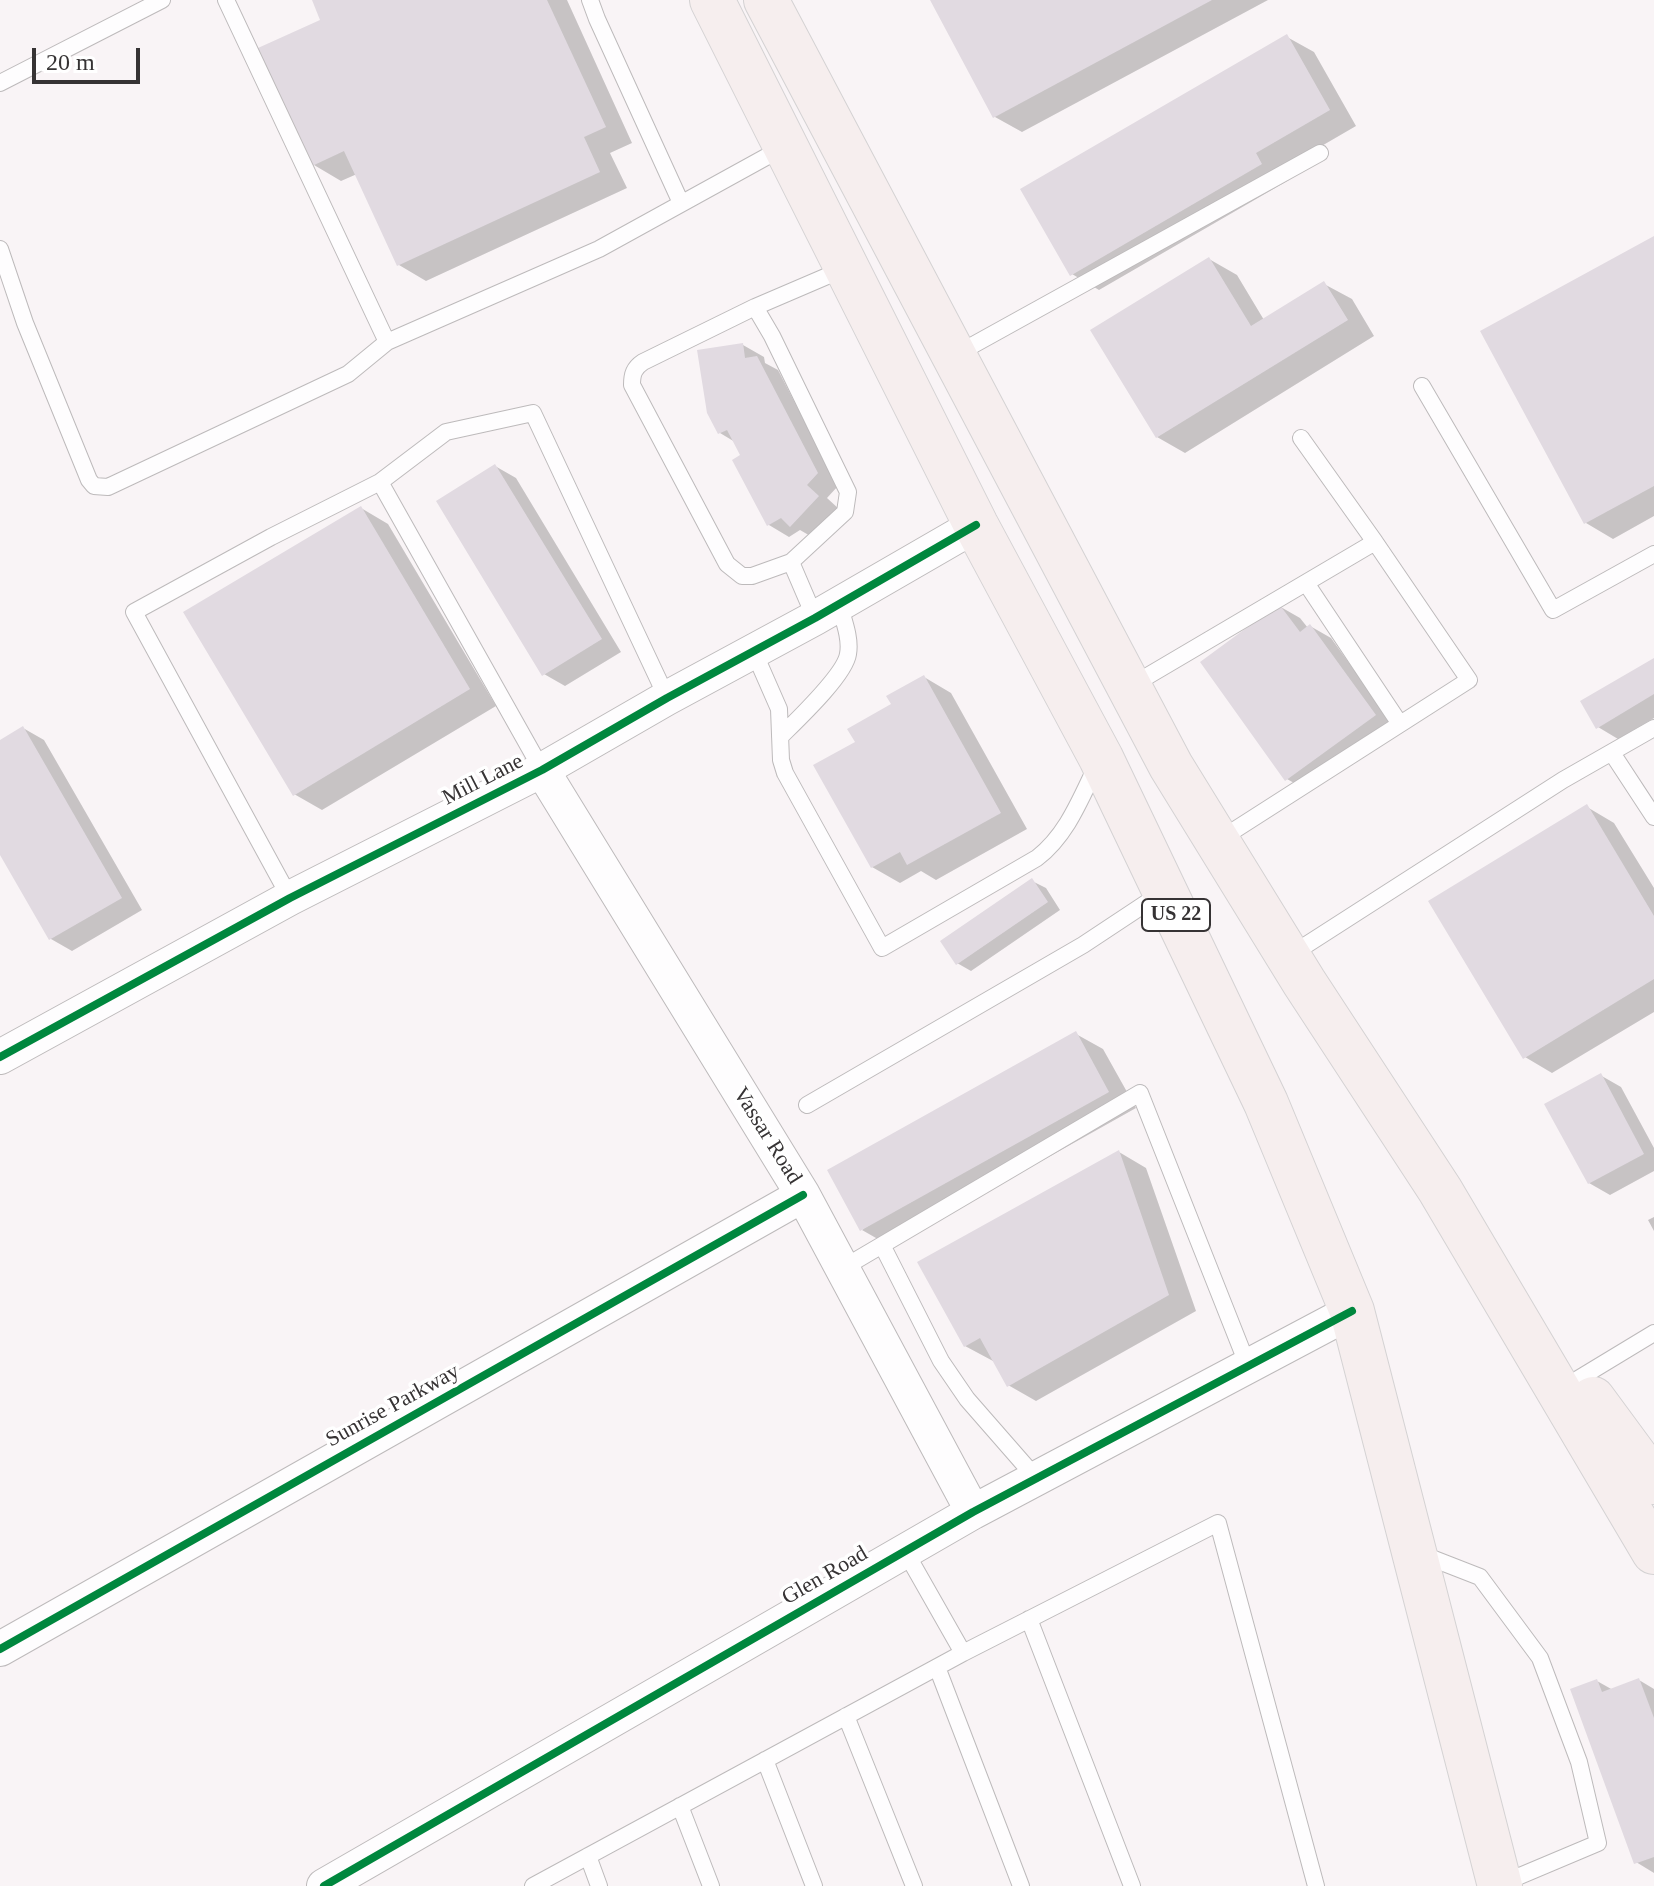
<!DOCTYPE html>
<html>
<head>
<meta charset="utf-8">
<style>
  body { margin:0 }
  #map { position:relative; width:1654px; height:1886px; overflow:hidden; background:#f9f4f6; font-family:Georgia,serif }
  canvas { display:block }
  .scale { position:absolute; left:32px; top:48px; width:108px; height:36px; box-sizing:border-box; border:4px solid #363334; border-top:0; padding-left:10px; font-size:24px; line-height:28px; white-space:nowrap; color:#363334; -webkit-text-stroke:6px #fff; paint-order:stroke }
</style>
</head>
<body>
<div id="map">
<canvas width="1654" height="1886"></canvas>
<div class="scale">20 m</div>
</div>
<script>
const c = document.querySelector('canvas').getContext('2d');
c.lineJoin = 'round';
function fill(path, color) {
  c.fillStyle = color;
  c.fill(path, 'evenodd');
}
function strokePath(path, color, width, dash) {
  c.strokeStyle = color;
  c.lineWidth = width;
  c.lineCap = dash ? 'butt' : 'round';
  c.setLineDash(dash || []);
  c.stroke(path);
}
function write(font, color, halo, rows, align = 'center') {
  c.font = font + ' Georgia,serif';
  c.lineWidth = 7;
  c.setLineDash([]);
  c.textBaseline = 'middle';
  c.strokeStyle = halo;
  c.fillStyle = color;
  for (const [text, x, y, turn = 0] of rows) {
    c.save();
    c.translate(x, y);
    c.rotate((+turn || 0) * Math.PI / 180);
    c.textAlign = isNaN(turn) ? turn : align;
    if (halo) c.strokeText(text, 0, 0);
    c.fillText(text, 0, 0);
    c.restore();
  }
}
fill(new Path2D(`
  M 314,0 L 567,0 L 632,143 L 610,153 L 627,188 L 426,281 L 399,265 L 357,174 L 341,181 L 314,165 L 323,21 Z
  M 932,0 L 1268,0 L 1022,132 L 995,117 Z
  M 1287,37 L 1314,52 L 1356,126 L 1282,169 L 1289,180 L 1099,290 L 1072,274 Z
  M 1654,239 L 1654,516 L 1613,539 L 1586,523 Z
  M 1209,259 L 1237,275 L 1264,320 L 1324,284 L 1352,299 L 1374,336 L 1185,453 L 1157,437 Z
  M 743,345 L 764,357 L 765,363 L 778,370 L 838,486 L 827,498 L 839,509 L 812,537 L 800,530 L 789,537 L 769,525 L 743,456 L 735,442 L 720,433 Z
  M 495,466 L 516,478 L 621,652 L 565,686 L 544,674 Z
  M 361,508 L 388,524 L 496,706 L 322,810 L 294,794 Z
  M 1279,606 L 1300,618 L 1308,628 L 1310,626 L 1331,638 L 1395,727 L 1308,791 L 1287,779 Z
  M 1654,660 L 1654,718 L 1618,739 L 1598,727 Z
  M 924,677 L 951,693 L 1027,829 L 936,880 L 921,871 L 900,883 L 872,867 L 857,743 Z
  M 23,728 L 44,740 L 142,910 L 72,951 L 51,939 L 0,851 L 0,742 Z
  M 1587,807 L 1614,823 L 1654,888 L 1654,1012 L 1552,1073 L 1525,1057 Z
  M 1032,881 L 1046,888 L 1060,910 L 971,971 L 957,963 Z
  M 1076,1034 L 1103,1049 L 1136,1108 L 890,1246 L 862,1230 Z
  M 1600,1075 L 1621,1087 L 1654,1148 L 1654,1171 L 1610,1195 L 1589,1183 Z
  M 1119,1152 L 1146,1168 L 1196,1311 L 1036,1401 L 1008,1385 L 995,1360 L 993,1361 L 965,1346 Z
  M 1654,1217 L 1654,1231 L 1648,1220 Z
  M 1639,1680 L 1654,1689 L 1654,1873 L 1636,1862 L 1597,1681 L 1613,1690 Z`), '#0003');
fill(new Path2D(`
  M 312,0 L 547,0 L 606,127 L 584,137 L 600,172 L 397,266 L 344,151 L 312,166 L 258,48 L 320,20 Z
  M 930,0 L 1212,0 L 993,118 Z
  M 1287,34 L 1330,110 L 1256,153 L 1262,164 L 1070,276 L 1020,189 Z
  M 1654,236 L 1654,486 L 1584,524 L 1480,331 Z
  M 1209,257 L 1251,326 L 1324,281 L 1348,320 L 1156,438 L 1090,330 Z
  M 743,343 L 745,358 L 757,356 L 818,473 L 807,485 L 819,496 L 790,527 L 781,518 L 767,526 L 732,460 L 740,455 L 727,430 L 718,434 L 707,413 L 697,350 Z
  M 495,464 L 602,639 L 542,676 L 436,501 Z
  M 361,506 L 470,689 L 293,796 L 183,612 Z
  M 1279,604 L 1300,632 L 1310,624 L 1376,715 L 1285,781 L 1200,662 Z
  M 1654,658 L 1654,694 L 1596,729 L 1580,701 Z
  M 924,675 L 1001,813 L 907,865 L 900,852 L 871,868 L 813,765 L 855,742 L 847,729 L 891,704 L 886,696 Z
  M 23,726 L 122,898 L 49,940 L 0,855 L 0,740 Z
  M 1587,804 L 1654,916 L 1654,979 L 1523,1059 L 1428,901 Z
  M 1032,878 L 1048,902 L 956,965 L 940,941 Z
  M 1076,1031 L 1109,1092 L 860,1231 L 827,1170 Z
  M 1601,1073 L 1644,1154 L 1588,1184 L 1544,1104 Z
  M 1119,1150 L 1169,1295 L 1007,1387 L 980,1338 L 964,1347 L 917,1262 Z
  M 1639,1678 L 1654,1718 L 1654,1857 L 1634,1864 L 1570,1689 L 1597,1679 L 1602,1692 Z`), '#e1dae1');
const service = new Path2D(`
  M 226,0 L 387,342
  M 590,0 L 597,19 L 681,203
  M 0,83 L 162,0
  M 0,249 L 25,323 L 89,480 L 94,486 L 108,487 L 348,374 L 387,342 L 599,249 L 786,146
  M 755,307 L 772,336 L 848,492 L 845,512 L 791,562 L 752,576 L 742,576 L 727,564 L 632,385 C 632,374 634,368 643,362 Z
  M 755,307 L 846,268
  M 955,355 L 1320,153
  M 1422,386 L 1553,610 L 1654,554
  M 1301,438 L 1375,542
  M 380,482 L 446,432 L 533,413 L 667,698
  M 791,562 L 815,618
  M 1306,583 L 1400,724
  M 754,652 L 779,709 L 781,760 L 785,773 L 882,948 L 1037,858 C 1068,834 1081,797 1098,763
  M 1129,687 L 1375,542 L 1469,680 L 1219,840
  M 780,737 C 797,720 845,675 848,654 C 851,638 843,619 839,604
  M 1612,753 L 1654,817
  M 290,898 L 134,612 L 271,537 L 380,482 L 542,770
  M 1289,956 L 1563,780 L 1654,728
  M 807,1105 L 1083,945 L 1163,892
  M 882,1245 L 941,1361 L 967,1399 L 1036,1478
  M 843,1268 L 1140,1093 L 1248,1366
  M 1578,1379 L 1654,1333
  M 905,1551 L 963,1653
  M 1421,1554 L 1480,1577 L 1540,1658 L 1579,1762 L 1598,1843 L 1503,1883
  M 1029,1619 L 1132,1886
  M 937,1667 L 1021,1886
  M 846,1716 L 914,1886
  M 765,1760 L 814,1886
  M 680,1806 L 711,1886
  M 588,1856 L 599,1886
  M 533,1886 L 963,1653 L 1218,1523 L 1316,1886`);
const minor = new Path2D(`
  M 542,770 L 803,1195 L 973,1512
  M 0,1057 L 290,898 L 542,770 L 667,698 L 815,618 L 976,525
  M 0,1649 L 803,1195
  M 324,1886 L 973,1512 L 1352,1311`);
const trunk = new Path2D(`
  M 712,0 L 976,525 L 1101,758 L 1266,1103 L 1352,1311 L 1500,1886
  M 766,0 L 1171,766 L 1304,982 L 1440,1190 L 1654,1552
  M 1593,1399 L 1654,1482`);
strokePath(service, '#bdbabb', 18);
strokePath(minor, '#bdbabb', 36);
strokePath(trunk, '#d4d2d3', 46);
strokePath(service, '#fefdfe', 16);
strokePath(minor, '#fefdfe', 34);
strokePath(trunk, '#f6eeee', 44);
strokePath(new Path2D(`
  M 0,1057 L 290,898 L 542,770 L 667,698 L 815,618 L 976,525
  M 0,1649 L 803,1195
  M 324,1886 L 973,1512 L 1352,1311`), '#00873e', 8);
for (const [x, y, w] of [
  [1176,915,68]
]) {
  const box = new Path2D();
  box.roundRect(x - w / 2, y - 16, w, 32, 6);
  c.fillStyle = '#fff';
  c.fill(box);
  strokePath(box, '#363334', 2);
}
write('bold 20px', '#363334', null, [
  ["US 22",1176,915]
]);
write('22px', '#363334', '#fff', [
  ["Mill Lane",483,780,-27],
  ["Vassar Road",767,1136,58],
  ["Sunrise Parkway",393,1406,-29],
  ["Glen Road",825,1576,-30]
]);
</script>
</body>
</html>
